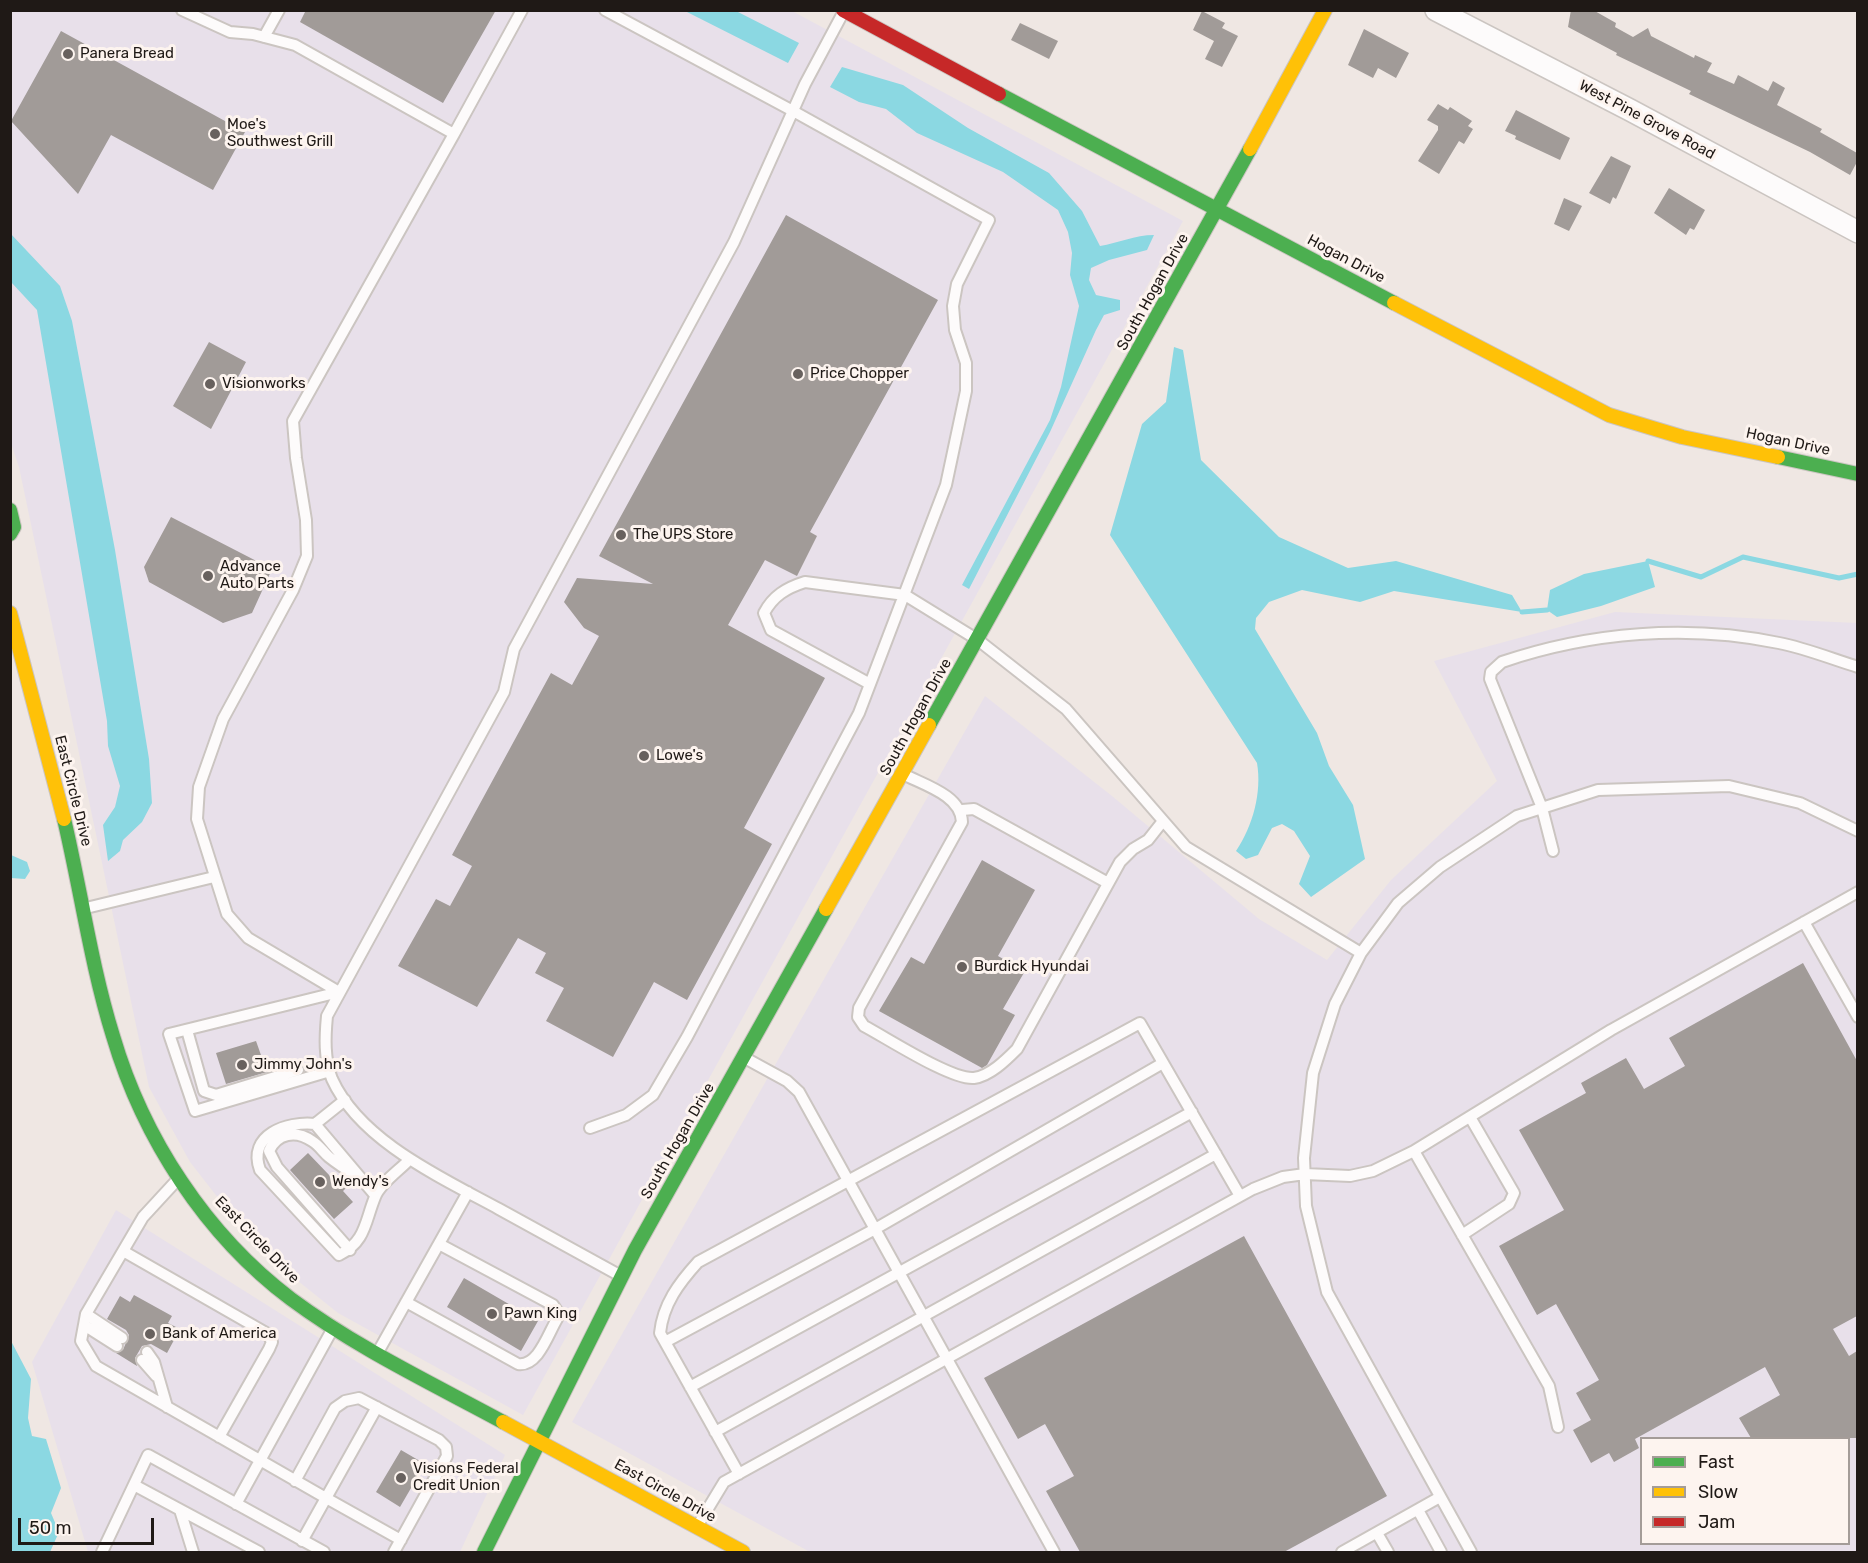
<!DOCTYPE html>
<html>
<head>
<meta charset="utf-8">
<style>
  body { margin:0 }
  #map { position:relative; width:1868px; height:1563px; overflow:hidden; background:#efe7e3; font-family:Rubik,sans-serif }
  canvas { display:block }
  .frame { position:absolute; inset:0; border:12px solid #1f1916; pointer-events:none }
  .legend { position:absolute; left:1640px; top:1437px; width:210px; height:108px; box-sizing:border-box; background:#fdf4ef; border:2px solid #a49c98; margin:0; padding:8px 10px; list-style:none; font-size:18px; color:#1f1916 }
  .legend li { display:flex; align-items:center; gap:12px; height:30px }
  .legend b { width:30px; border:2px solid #a49c98 }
  .scale { position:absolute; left:18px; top:1518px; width:136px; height:27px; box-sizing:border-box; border:3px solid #1f1916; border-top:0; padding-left:8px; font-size:18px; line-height:21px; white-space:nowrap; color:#1f1916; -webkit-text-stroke:4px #fdf4ef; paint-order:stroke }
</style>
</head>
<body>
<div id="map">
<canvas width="1868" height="1563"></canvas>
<div class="frame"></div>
<ul class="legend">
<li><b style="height:8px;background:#4caf50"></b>Fast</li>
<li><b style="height:8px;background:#ffc107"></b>Slow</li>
<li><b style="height:8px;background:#c62828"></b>Jam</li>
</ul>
<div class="scale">50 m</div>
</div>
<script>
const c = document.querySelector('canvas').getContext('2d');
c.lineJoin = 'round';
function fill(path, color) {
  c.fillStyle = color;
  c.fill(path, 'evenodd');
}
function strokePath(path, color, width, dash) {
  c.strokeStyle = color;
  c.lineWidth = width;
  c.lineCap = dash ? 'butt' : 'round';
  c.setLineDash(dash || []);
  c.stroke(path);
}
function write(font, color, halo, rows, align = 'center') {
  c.font = font + ' Rubik,sans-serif';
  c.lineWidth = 6;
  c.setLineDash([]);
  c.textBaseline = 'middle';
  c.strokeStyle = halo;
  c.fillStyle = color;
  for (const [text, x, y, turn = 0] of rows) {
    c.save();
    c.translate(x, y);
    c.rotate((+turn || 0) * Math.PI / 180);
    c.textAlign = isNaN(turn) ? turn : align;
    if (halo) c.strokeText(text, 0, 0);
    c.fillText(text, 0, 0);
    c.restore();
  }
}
fill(new Path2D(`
  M 10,11 L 792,11 L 1183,221 L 523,1415 L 338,1313 L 258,1249 L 190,1162 L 149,1087 L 19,467 L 11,443 Z
  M 1615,612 L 1857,623 L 1857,1552 L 810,1552 L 572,1422 L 985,696 L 1112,796 L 1259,919 L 1327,960 L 1391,880 L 1497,781 L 1434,661 ZM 1642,1438 L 1848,1438 L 1848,1544 L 1642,1544 Z
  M 116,1210 L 505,1455 L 460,1552 L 88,1552 L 32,1362 Z`), '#e8e0ea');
fill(new Path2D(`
  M 685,11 L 736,11 L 799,43 L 788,63 Z
  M 842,67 L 903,85 L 968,128 L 1049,173 L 1082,211 L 1100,246 C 1118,243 1135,235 1154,235 L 1147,250 L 1109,260 L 1091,268 L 1089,280 L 1096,295 L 1120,300 L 1120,310 L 1104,315 L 1096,330 L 1050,432 L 969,589 L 962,585 L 1050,420 L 1061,387 L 1079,306 L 1070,275 L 1072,253 L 1068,232 L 1058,210 L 1003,172 L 917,133 L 886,109 L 859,102 L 830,87 Z
  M 10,233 L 60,286 L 72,321 L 115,550 L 149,759 L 152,803 L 142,822 L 123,840 L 120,851 L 108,861 L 103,825 L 115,807 L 120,786 L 108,746 L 107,721 L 37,310 L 11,282 Z
  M 1174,347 L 1183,350 L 1201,460 L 1279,537 L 1348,568 L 1396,561 L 1512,595 L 1522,612 L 1394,591 L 1360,602 L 1302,590 L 1269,602 L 1256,618 L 1255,629 L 1317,733 L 1329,766 L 1353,805 L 1365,859 L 1311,897 L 1299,884 L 1310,856 L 1294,831 L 1282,824 L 1272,828 L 1258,855 L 1246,859 L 1236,851 C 1253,826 1262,792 1257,763 L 1110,535 L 1142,424 L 1166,402 Z
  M 1648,561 L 1655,587 L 1601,606 L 1557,617 L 1547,610 L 1550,590 L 1584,574 Z
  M 11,855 L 27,862 L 30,871 L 25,879 L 11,878 Z
  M 10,1339 L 31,1379 L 28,1418 L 32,1436 L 46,1439 L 61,1488 L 51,1513 L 59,1532 L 50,1552 L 11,1552 Z`), '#8bd8e2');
strokePath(new Path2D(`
  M 1648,561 L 1701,577 L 1743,557 L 1839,578 L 1858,574
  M 1522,612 L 1547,610`), '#8bd8e2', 5);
fill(new Path2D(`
  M 306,10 L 496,10 L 443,103 L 300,22 Z
  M 1571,10 L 1593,10 L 1616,23 L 1615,27 L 1633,37 L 1648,28 L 1651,36 L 1694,58 L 1695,55 L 1712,63 L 1707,72 L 1734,84 L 1738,75 L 1768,91 L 1773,81 L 1785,88 L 1777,105 L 1822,129 L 1820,132 L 1857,153 L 1857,162 L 1850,175 L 1810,152 L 1689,94 L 1691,91 L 1616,55 L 1617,53 L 1568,27 Z
  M 1202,11 L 1225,23 L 1222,28 L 1238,36 L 1222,67 L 1205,59 L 1214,41 L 1193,30 Z
  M 1020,23 L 1058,41 L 1049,59 L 1011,40 Z
  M 1364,29 L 1409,53 L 1396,78 L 1378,68 L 1373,78 L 1348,65 Z
  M 61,31 L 245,132 L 213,190 L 111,135 L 78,194 L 11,121 Z
  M 1438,104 L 1448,110 L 1450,107 L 1472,121 L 1468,126 L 1473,129 L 1464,144 L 1459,141 L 1439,174 L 1418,161 L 1438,130 L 1438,126 L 1427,120 Z
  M 1516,110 L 1570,138 L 1560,160 L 1515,139 L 1516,136 L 1505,131 Z
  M 1611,156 L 1631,166 L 1616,199 L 1613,197 L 1610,204 L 1589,193 Z
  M 1669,188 L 1705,210 L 1694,230 L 1690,228 L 1686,235 L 1654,213 Z
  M 1564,198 L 1582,206 L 1569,231 L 1554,224 Z
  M 786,215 L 938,300 L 810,532 L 817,536 L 797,576 L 765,560 L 728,625 L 825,678 L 744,828 L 772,844 L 687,1000 L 654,982 L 613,1057 L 546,1021 L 564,988 L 535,973 L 546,953 L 518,938 L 477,1007 L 398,966 L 436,899 L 450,906 L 472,866 L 452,855 L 551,673 L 572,685 L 599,636 L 584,628 L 564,602 L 577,578 L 653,584 L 599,556 Z
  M 209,342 L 246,362 L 211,429 L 173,406 Z
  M 171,517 L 272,569 L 252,613 L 223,623 L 149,582 L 144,567 Z
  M 982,860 L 1035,890 L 998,956 L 1025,971 L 1003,1009 L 1015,1015 L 987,1065 L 982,1068 L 879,1011 L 911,957 L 924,964 Z
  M 1803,963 L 1857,1061 L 1857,1316 L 1833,1329 L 1849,1356 L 1857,1351 L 1857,1438 L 1751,1438 L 1739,1418 L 1780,1395 L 1765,1367 L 1635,1439 L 1639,1448 L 1614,1462 L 1609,1453 L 1591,1463 L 1573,1430 L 1591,1420 L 1576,1393 L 1599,1380 L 1556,1304 L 1537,1315 L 1499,1246 L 1564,1210 L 1519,1130 L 1586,1093 L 1581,1083 L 1626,1058 L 1644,1089 L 1685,1066 L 1669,1038 Z
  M 256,1041 L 267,1072 L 226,1084 L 216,1053 Z
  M 308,1153 L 330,1176 L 333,1174 L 346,1188 L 343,1191 L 353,1202 L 334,1219 L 290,1170 Z
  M 1244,1236 L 1387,1496 L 1284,1552 L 1080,1552 L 1046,1491 L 1074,1476 L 1045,1424 L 1018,1439 L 984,1378 Z
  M 464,1278 L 538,1321 L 521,1351 L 447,1307 Z
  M 134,1295 L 172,1316 L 168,1323 L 180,1329 L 167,1353 L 151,1344 L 142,1346 L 135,1358 L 137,1366 L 116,1353 L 123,1350 L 129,1335 L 126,1330 L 107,1319 L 120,1296 L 130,1302 Z
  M 401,1450 L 425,1464 L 400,1507 L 376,1492 Z`), '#a19b98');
const lane = new Path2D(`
  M 182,10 L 230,32 L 253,34 L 295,45 L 454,134 L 293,421 L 296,458 L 306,520 L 307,556 L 293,590 L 223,719 L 199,787 L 197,819 L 227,914 L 248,938 L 339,992
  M 264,37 L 279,10
  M 454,134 L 522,10
  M 870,684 L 771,630 L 764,613 C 773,596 786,588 805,582 L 905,595 L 978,640 L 1066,709 L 1186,847 L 1361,953
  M 903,774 C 924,785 961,795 962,822 L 859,1008 L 858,1017 L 864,1026 C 887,1038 951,1080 974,1078 C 990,1076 1006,1060 1017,1049 L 1120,862 L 1133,849 L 1148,840 L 1163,821
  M 962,810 L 974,809 L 1108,883
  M 1553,851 L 1542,808 L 1490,679 L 1491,672 L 1502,662 C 1590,632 1688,624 1779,643 C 1805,648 1832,659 1858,667
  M 86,908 L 214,877
  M 1804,922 L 1858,1017
  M 187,1030 L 204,1091 L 216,1095 L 298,1070
  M 745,1058 L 787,1081 L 799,1092 L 1054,1552
  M 330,1071 L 195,1111 L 169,1034 L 339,992
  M 345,1100 L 315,1124 C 287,1121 247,1135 260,1170 L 339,1255 C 366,1242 365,1221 375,1197 C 380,1183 400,1170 410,1159
  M 315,1124 L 375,1195
  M 590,1128 L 626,1115 L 653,1095 L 687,1037 L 859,713 L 946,485 L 966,391 L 966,363 L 955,330 L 953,306 L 957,284 L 989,220 L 793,111 L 605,10
  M 1414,1151 L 1549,1386 L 1558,1427
  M 178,1179 L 143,1217 L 86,1314 L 81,1341 L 96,1366 L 326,1498 L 302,1541
  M 1462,1235 L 1509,1204 L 1514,1193 L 1470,1117
  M 350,1250 L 277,1167 L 269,1151 C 277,1133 296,1130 312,1141 C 319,1145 323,1152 329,1157 C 339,1165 350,1172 361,1179
  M 123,1251 L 268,1334 L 272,1342 L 269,1349 L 219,1437
  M 619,1275 C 579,1253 539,1231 499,1209 C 442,1178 360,1141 332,1079 C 324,1059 325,1037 327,1016 L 504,692 L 514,649 L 734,242 L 805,84 L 844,11
  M 406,1302 L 518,1364 C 538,1367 548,1334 557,1319 L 557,1311 L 553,1305 L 439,1244
  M 86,1314 L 122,1338
  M 84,1325 L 117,1346
  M 665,1342 L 875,1229 L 1163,1063
  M 147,1352 L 154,1362 L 167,1407
  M 378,1352 L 468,1192
  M 142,1360 L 156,1376
  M 690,1387 L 1192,1112
  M 377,1407 L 326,1498 L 401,1540
  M 715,1432 L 1216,1154
  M 739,1474 L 660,1333 C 663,1304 679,1283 698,1262 L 1140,1023 L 1240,1196
  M 295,1481 L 335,1408 L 345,1401 L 359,1398 L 439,1440 L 446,1447 L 447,1456 L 394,1552
  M 134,1485 L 259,1552
  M 236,1504 L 332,1330
  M 180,1510 L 193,1552
  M 1418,1510 L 1441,1552
  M 698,1525 L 724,1482 L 1253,1189 L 1283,1177 L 1305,1174 L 1350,1176 L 1373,1171 L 1414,1151 L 1611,1030 L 1858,892
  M 1377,1533 L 1388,1552
  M 102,1552 L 148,1455 L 324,1552
  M 1342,1552 L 1440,1497
  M 1471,1552 L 1327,1292 L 1306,1206 L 1304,1158 L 1313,1073 L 1335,1004 L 1361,953 L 1398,903 L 1440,867 L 1517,816 L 1598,790 L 1729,786 L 1800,803 L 1858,831`);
const street = new Path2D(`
  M 1436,10 L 1630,110 L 1858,232`);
const fast = new Path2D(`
  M 999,94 L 1394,303
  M 1778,457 L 1858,474
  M 10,510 L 14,527 L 10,534
  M 929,725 L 1250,149
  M 64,819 C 81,891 91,965 113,1036 C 143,1138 206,1235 291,1299 C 357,1348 431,1383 503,1422
  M 484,1552 L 635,1250 L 826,909`);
const slow = new Path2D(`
  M 1250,149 L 1325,10
  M 1394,303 L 1609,415 L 1682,437 L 1778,457
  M 10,613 L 64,819
  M 826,909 L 929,725
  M 503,1422 L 743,1552`);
const jam = new Path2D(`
  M 843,10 L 999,94`);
strokePath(lane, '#cbc5c1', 14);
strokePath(street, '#cbc5c1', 24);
strokePath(fast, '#cbc5c1', 16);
strokePath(slow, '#cbc5c1', 16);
strokePath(jam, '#cbc5c1', 16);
strokePath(lane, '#fdfbfb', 10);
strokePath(street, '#fdfbfb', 21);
strokePath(fast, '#4caf50', 14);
strokePath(slow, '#ffc107', 14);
strokePath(jam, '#c62828', 14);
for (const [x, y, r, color] of [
  [68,54,6,"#68615e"],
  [215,134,6,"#68615e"],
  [798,374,6,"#68615e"],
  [210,384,6,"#68615e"],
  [621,535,6,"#68615e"],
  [208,576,6,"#68615e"],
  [644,756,6,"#68615e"],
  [962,967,6,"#68615e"],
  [242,1065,6,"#68615e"],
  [320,1182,6,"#68615e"],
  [492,1314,6,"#68615e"],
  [150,1334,6,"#68615e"],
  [401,1478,6,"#68615e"]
]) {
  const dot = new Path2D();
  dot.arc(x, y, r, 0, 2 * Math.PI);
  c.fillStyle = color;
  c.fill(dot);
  strokePath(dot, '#fdf4ef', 2);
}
write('15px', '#1f1916', '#fdf4ef', [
  ["Panera Bread",80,54],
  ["Moe's",227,125],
  ["Southwest Grill",227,142],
  ["Price Chopper",810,374],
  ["Visionworks",222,384],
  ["The UPS Store",633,535],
  ["Advance",220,567],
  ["Auto Parts",220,584],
  ["Lowe's",656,756],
  ["Burdick Hyundai",974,967],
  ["Jimmy John's",254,1065],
  ["Wendy's",332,1182],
  ["Pawn King",504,1314],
  ["Bank of America",162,1334],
  ["Visions Federal",413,1469],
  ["Credit Union",413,1486]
], 'left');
write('15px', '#1f1916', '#fdf4ef', [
  ["West Pine Grove Road",1647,120,28],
  ["Hogan Drive",1346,259,28],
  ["South Hogan Drive",1153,292,-61],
  ["Hogan Drive",1788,442,12],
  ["South Hogan Drive",916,717,-61],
  ["East Circle Drive",73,791,76],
  ["South Hogan Drive",678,1141,-60],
  ["East Circle Drive",257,1240,46],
  ["East Circle Drive",665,1491,29]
]);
</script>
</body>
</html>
